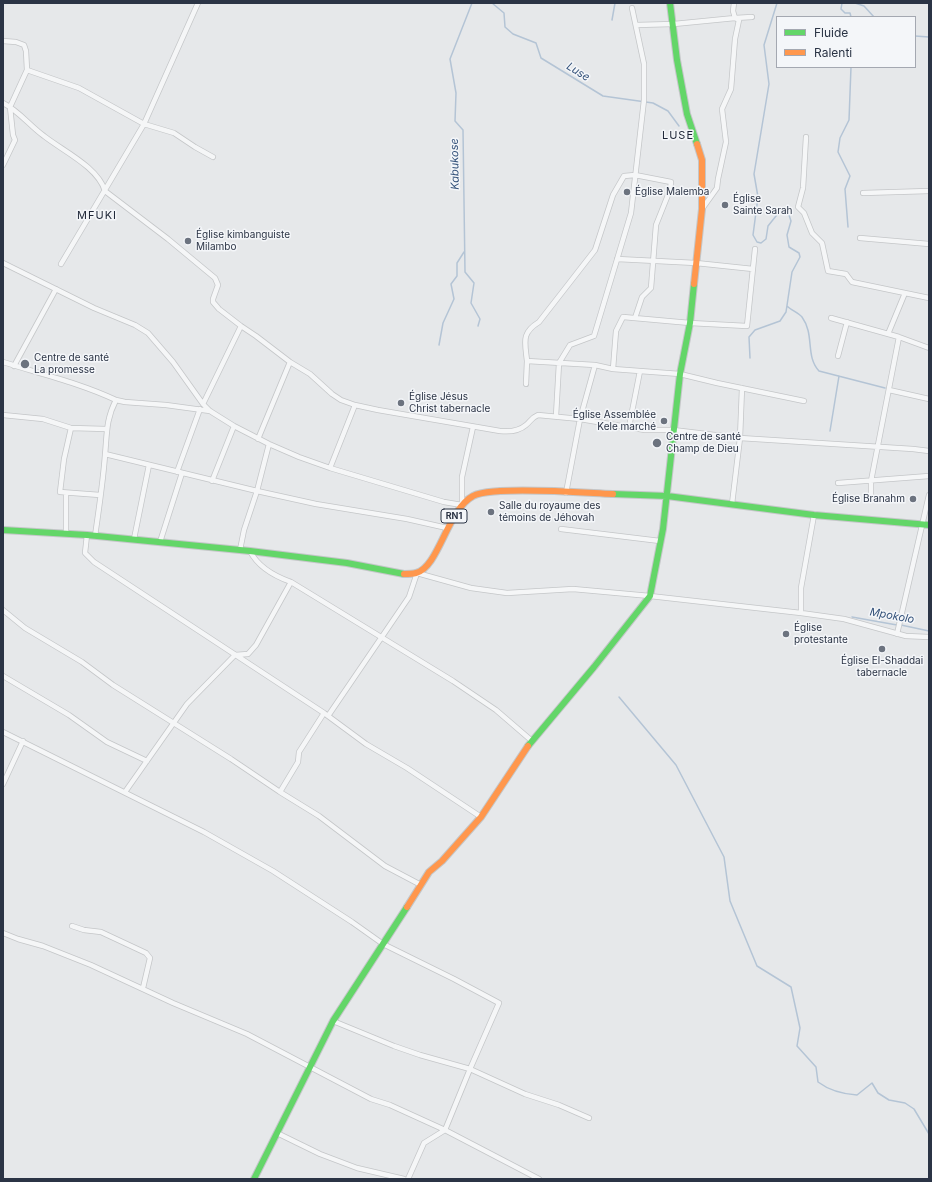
<!DOCTYPE html>
<html>
<head>
<meta charset="utf-8">
<style>
  body { margin:0 }
  #map { position:relative; width:932px; height:1182px; overflow:hidden; background:#e6e8ea; font-family:Inter,sans-serif }
  canvas { display:block }
  .frame { position:absolute; inset:0; border:4px solid #2b3445; pointer-events:none }
  .legend { position:absolute; left:776px; top:16px; width:140px; height:52px; box-sizing:border-box; background:#f4f6f9; border:1px solid #a4a8b1; margin:0; padding:5px 7px; list-style:none; font-size:12px; color:#2b3445 }
  .legend li { display:flex; align-items:center; gap:8px; height:20px }
  .legend b { width:20px; border:1px solid #a4a8b1 }
</style>
</head>
<body>
<div id="map">
<canvas width="932" height="1182"></canvas>
<div class="frame"></div>
<ul class="legend">
<li><b style="height:5px;background:#63d668"></b>Fluide</li>
<li><b style="height:5px;background:#ff974d"></b>Ralenti</li>
</ul>
</div>
<script>
const c = document.querySelector('canvas').getContext('2d');
c.lineJoin = 'round';
function strokePath(path, color, width, dash) {
  c.strokeStyle = color;
  c.lineWidth = width;
  c.lineCap = dash ? 'butt' : 'round';
  c.setLineDash(dash || []);
  c.stroke(path);
}
function write(font, color, halo, rows, align = 'center') {
  c.font = font + ' Inter,sans-serif';
  c.lineWidth = 3;
  c.setLineDash([]);
  c.textBaseline = 'middle';
  c.strokeStyle = halo;
  c.fillStyle = color;
  for (const [text, x, y, turn = 0] of rows) {
    c.save();
    c.translate(x, y);
    c.rotate((+turn || 0) * Math.PI / 180);
    c.textAlign = isNaN(turn) ? turn : align;
    if (halo) c.strokeText(text, 0, 0);
    c.fillText(text, 0, 0);
    c.restore();
  }
}
strokePath(new Path2D(`
  M 472,3 L 450,59 L 456,93 L 455,121 L 463,130 L 465,272 L 474,283 L 471,303 L 480,319 L 478,326
  M 492,3 L 504,13 L 505,27 L 513,34 L 536,43 L 541,58 L 603,96 L 653,103 L 668,111 L 679,126
  M 842,3 L 841,9 L 845,13 L 850,13 L 851,17
  M 855,3 L 864,6 L 874,17
  M 612,20 L 615,3
  M 915,36 L 929,37
  M 848,227 L 845,189 L 850,176 L 838,152 L 840,138 L 849,120 L 851,67
  M 787,306 C 791,310 799,313 802,317 C 815,335 805,356 819,371 L 885,388
  M 439,345 L 443,323 L 454,299 L 451,284 L 457,276 L 457,263 L 464,252
  M 750,358 L 749,337 L 755,330 L 780,321 L 786,312 L 792,272 L 800,257 L 799,253 L 789,247 L 787,235 L 791,221 L 788,212 L 780,211 L 768,226 L 766,239 L 761,243 L 757,242 L 753,235 L 758,197 L 754,174 L 769,84 L 764,45 L 777,3
  M 830,431 L 839,376
  M 852,617 L 897,625
  M 901,625 L 929,631
  M 619,697 L 676,765 L 724,857 L 730,901 L 757,966 L 791,987 L 800,1028 L 797,1046 L 816,1067 L 818,1082 C 830,1091 842,1094 857,1095 L 872,1083 L 878,1093 L 889,1100 L 905,1103 L 914,1109 L 929,1134`), '#b4c4d5', 1.5);
const street = new Path2D(`
  M 636,25 L 674,24 L 735,18 L 752,17
  M 3,41 L 16,42 L 24,45 L 26,51 L 27,70 L 10,107 L 13,135 L 15,140 L 3,165
  M 27,70 L 79,88 L 144,124 L 174,133 L 195,147 L 213,157
  M 3,103 C 19,111 30,126 44,136 C 63,151 98,167 105,191 L 168,239 L 215,278 L 218,285 L 213,299 L 213,302 L 219,309 L 241,326 L 256,336 L 290,362 L 310,374 L 332,394 L 341,400 L 355,405 L 378,410 L 500,431 C 509,432 519,431 526,425 C 531,421 531,418 538,415 L 580,419 L 645,430 L 673,430 L 740,438 L 913,449 L 929,451
  M 806,137 L 803,188 L 798,207 L 804,213 L 812,233 L 822,243 L 828,271 L 846,274 L 852,282 L 929,298
  M 863,193 L 929,191
  M 702,209 L 717,188 L 718,179 L 726,142 L 722,109 L 731,89 L 735,39 L 739,20 L 735,18 L 733,11 L 734,3
  M 860,238 L 929,244
  M 617,259 L 696,263 L 753,269
  M 3,263 L 94,308 L 135,325 L 148,333 L 173,362 L 203,404 L 210,411 L 234,426 L 269,444 L 299,457 L 330,468 L 444,502 L 462,505 L 462,477 L 473,427
  M 61,264 L 144,124 L 198,3
  M 831,318 L 899,337 L 929,348
  M 888,334 L 905,293
  M 838,356 L 847,322
  M 527,361 C 525,342 521,333 539,322 L 595,250 L 613,195 L 624,176 L 635,175 L 671,182 L 670,190 L 656,225 L 651,288 L 642,297 L 635,318
  M 3,362 C 41,374 80,383 116,400
  M 14,366 L 56,289
  M 613,369 L 616,331 L 623,317 L 690,323 L 747,326 L 755,249
  M 526,384 L 527,361 L 595,365 L 613,369 L 680,374 L 717,383 L 804,401
  M 889,390 L 929,399
  M 203,404 L 241,326
  M 3,415 L 43,419 L 71,428 L 106,429
  M 556,416 L 559,363 L 570,345 L 594,336 L 631,213 L 644,100 L 644,64 L 632,8
  M 629,427 L 640,371
  M 71,428 L 64,459 L 60,492 L 100,495
  M 258,439 L 290,362
  M 105,454 L 257,491 L 316,504 L 407,519 L 447,528
  M 330,468 L 355,405
  M 177,472 L 200,409
  M 212,481 L 234,426
  M 838,483 L 929,476
  M 566,493 L 580,419 L 595,365
  M 871,498 L 871,481 L 899,337
  M 732,504 L 740,438 L 742,388
  M 561,529 L 660,541
  M 66,533 L 66,493
  M 87,535 L 85,553 L 94,562 L 324,713 L 366,744 L 407,768 L 481,817
  M 95,536 C 99,509 103,482 105,455 C 107,434 106,419 116,400 L 125,402 L 166,405 L 210,411
  M 134,539 L 149,465
  M 160,542 L 182,473
  M 240,550 L 244,530 L 257,491 L 269,444
  M 291,582 L 453,681 L 496,710 L 532,741
  M 3,610 L 25,628 L 82,662 L 113,685 L 231,759 L 280,792 L 319,816 L 385,866 L 421,885
  M 801,613 L 801,588 L 814,515
  M 897,634 L 929,495
  M 3,676 L 69,715 L 107,742 L 147,761
  M 328,716 L 409,597 L 417,573 L 471,588 L 507,593 L 573,589 L 650,596 L 801,613 L 844,619 L 906,636 L 929,637
  M 3,732 L 204,832 L 273,871 L 352,922 L 383,944 L 454,979 L 499,1003 L 470,1069 L 445,1130 L 424,1143 L 408,1179
  M 3,784 L 23,741
  M 125,792 L 187,704 L 235,655 L 248,654 L 256,645 L 291,582 C 274,576 258,567 250,551
  M 280,792 L 298,762 L 299,752 L 324,713
  M 72,926 L 84,930 L 101,932 L 146,953 L 150,958 L 143,988
  M 3,933 L 18,939 L 43,946 L 91,965 L 173,1003 L 247,1034 L 371,1099 L 390,1105 L 445,1130 L 539,1179
  M 333,1021 L 394,1046 L 420,1055 L 470,1069 L 525,1094 L 559,1105 L 589,1118
  M 277,1133 L 320,1154 L 357,1168 L 404,1179`);
const fast = new Path2D(`
  M 670,3 L 677,60 L 687,114 L 697,144
  M 613,494 L 667,496 L 814,515 L 929,525
  M 3,530 L 87,535 L 250,551 L 347,563 L 404,574
  M 528,746 L 594,667 L 650,596 L 663,529 L 680,374 L 690,323 L 694,284
  M 254,1179 L 333,1021 L 407,907`);
const slow = new Path2D(`
  M 694,284 L 702,209 L 702,160 L 697,144
  M 404,574 C 407,574 412,574 416,573 C 439,567 447,510 473,496 C 480,492 491,492 500,491 C 537,489 575,492 613,494
  M 407,907 L 429,872 L 442,861 L 481,817 L 528,746`);
strokePath(street, '#c4c6c8', 6);
strokePath(fast, '#c4c6c8', 8);
strokePath(slow, '#c4c6c8', 8);
strokePath(street, '#f5f6f7', 4.5);
strokePath(fast, '#63d668', 6);
strokePath(slow, '#ff974d', 6);
for (const [x, y, r, color] of [
  [627,192,4,"#6c737f"],
  [725,205,4,"#6c737f"],
  [188,241,4,"#6c737f"],
  [25,364,5,"#6c737f"],
  [401,403,4,"#6c737f"],
  [664,421,4,"#6c737f"],
  [657,443,5,"#6c737f"],
  [913,499,4,"#6c737f"],
  [491,512,4,"#6c737f"],
  [786,634,4,"#6c737f"],
  [882,649,4,"#6c737f"]
]) {
  const dot = new Path2D();
  dot.arc(x, y, r, 0, 2 * Math.PI);
  c.fillStyle = color;
  c.fill(dot);
  strokePath(dot, '#f4f6f9', 1.5);
}
for (const [x, y, w] of [
  [454,516,26]
]) {
  const box = new Path2D();
  box.roundRect(x - w / 2, y - 7, w, 14, 3);
  c.fillStyle = '#f4f6f9';
  c.fill(box);
  strokePath(box, '#2b3445', 1);
}
write('bold 9px', '#2b3445', null, [
  ["RN1",454,516]
]);
write('10px', '#2b3445', '#f4f6f9', [
  ["Église Malemba",635,192],
  ["Église",733,199],
  ["Sainte Sarah",733,211],
  ["Église kimbanguiste",196,235],
  ["Milambo",196,247],
  ["Centre de santé",34,358],
  ["La promesse",34,370],
  ["Église Jésus",409,397],
  ["Christ tabernacle",409,409],
  ["Église Assemblée",656,415,"right"],
  ["Kele marché",656,427,"right"],
  ["Centre de santé",666,437],
  ["Champ de Dieu",666,449],
  ["Église Branahm",905,499,"right"],
  ["Salle du royaume des",499,506],
  ["témoins de Jéhovah",499,518],
  ["Église",794,628],
  ["protestante",794,640],
  ["Église El-Shaddai",882,661,"center"],
  ["tabernacle",882,673,"center"]
], 'left');
write('italic 11px', '#34527a', '#f4f6f9', [
  ["Luse",578,72,32],
  ["Kabukose",455,164,-91],
  ["Mpokolo",892,616,10]
]);
c.letterSpacing = '1px';
write('11px', '#1d2536', '#f4f6f9', [
  ["LUSE",678,136],
  ["MFUKI",97,216]
]);
c.letterSpacing = '0px';
</script>
</body>
</html>
